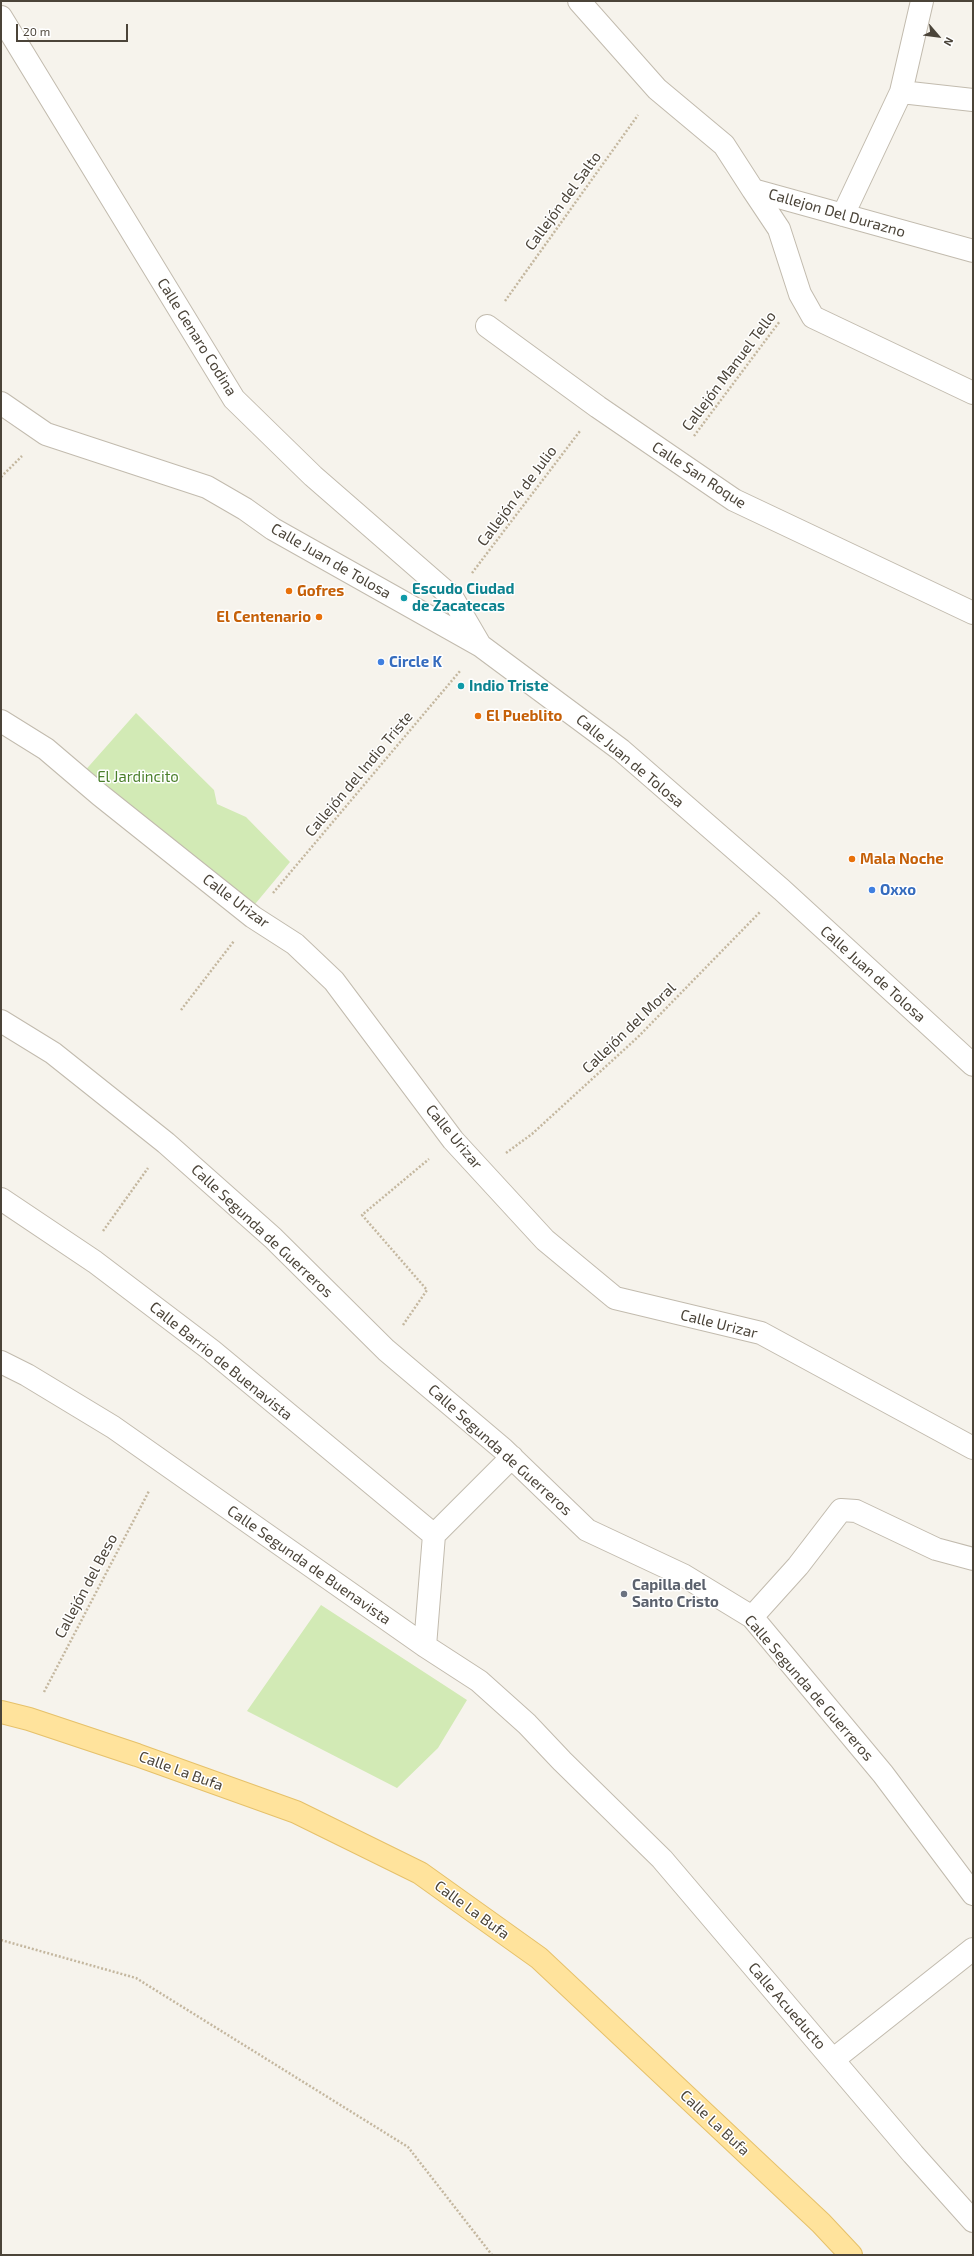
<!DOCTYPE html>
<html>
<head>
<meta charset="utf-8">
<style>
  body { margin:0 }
  #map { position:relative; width:974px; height:2256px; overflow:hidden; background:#f6f3ec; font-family:"Exo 2",sans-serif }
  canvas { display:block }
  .frame { position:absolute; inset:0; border:2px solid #4b4439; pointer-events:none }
  .north { position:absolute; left:918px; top:16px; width:40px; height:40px; -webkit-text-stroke:3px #fff; paint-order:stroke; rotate:118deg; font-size:11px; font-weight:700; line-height:16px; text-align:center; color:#4b4439 }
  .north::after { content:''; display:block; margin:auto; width:14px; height:18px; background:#4b4439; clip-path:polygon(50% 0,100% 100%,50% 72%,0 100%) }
  .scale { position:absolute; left:16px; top:24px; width:112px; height:18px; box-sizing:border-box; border:2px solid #4b4439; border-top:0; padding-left:5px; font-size:12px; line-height:14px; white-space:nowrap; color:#4b4439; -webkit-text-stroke:3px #fff; paint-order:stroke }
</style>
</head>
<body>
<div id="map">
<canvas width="974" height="2256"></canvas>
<div class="frame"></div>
<div class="north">N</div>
<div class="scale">20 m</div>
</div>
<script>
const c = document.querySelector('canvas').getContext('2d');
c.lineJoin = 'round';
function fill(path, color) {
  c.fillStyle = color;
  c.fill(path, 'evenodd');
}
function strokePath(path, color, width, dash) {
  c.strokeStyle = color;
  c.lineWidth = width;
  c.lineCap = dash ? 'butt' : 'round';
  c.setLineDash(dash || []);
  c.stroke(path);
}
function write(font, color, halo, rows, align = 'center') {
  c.font = font + ' "Exo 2",sans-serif';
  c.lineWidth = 3;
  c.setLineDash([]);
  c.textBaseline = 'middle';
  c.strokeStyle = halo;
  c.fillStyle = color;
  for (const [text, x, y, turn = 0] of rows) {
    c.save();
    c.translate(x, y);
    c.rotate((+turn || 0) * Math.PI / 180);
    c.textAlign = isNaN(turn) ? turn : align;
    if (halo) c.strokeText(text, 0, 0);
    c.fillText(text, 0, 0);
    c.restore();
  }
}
fill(new Path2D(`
  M 136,713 L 214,790 L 217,804 L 246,817 L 290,862 L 246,915 L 74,783 Z
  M 321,1605 L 467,1700 L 438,1748 L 397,1788 L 247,1711 Z`), '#d2eab5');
const minor = new Path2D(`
  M 579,1 L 657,89 L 724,145 L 753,190 L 973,251
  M 1,17 L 234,399 L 313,476 L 452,597 L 480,645
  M 901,92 L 973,100
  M 753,190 L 779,229 L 800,294 L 813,317 L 973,393
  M 843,215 L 901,92 L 922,1
  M 487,326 L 598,407 L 734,500 L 973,613
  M 1,403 L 46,434 L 207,487 L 245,509 L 273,529 L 481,646 L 621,750 L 782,890 L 973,1065
  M 1,721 L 46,749 L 100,795 L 253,917 L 295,944 L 334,981 L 453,1140 L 545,1240 L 615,1298 L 761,1333 L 973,1448
  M 1,1021 L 53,1053 L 166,1143 L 273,1238 L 386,1350 L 503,1449 L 587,1530 L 683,1575 L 752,1617 L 883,1774 L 973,1894
  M 1,1199 L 95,1262 L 211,1350 L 434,1535
  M 1,1362 L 27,1375 L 113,1427 L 425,1646 L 479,1681 L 527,1724 L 562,1761 L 662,1859 L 913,2154 L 973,2221
  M 752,1617 L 798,1566 L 841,1510 L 856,1511 L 936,1549 L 973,1559
  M 425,1646 L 434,1535 L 512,1457
  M 834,2059 L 973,1949`);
const major = new Path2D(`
  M 1,1712 L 29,1719 L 137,1755 L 296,1812 L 420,1873 L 539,1958 L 821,2223 L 851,2255`);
strokePath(minor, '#c2bbae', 24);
strokePath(major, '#e6c16a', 24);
strokePath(new Path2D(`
  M 505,301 L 638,115
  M 694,436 L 780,321
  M 1,477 L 22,456
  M 472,573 L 580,431
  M 273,893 L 460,671
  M 181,1010 L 234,941
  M 506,1153 L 532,1134 L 638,1037 L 760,912
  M 103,1231 L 148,1168
  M 403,1325 L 427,1290 L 362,1215 L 429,1159
  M 44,1692 L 149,1491
  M 1,1940 L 136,1978 L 408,2147 L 492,2255`), '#c4b79f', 2.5, [2, 2]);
strokePath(minor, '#fff', 22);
strokePath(major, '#ffe39c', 22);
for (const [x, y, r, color] of [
  [289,591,4,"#e8710a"],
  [404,598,4,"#0f9aa8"],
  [319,617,4,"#e8710a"],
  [381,662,4,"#3f7fe0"],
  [461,686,4,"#0f9aa8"],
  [478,716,4,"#e8710a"],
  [852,859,4,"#e8710a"],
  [872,890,4,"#3f7fe0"],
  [624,1594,4,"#6b7280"]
]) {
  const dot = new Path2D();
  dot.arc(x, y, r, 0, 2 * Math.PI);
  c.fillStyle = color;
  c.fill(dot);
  strokePath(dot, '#fff', 1.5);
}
write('15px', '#4b4439', '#fff', [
  ["Callejón del Salto",563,201,-54],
  ["Callejon Del Durazno",837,213,16],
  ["Calle Genaro Codina",197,337,58],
  ["Callejón Manuel Tello",729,371,-53],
  ["Calle San Roque",699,475,33],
  ["Callejón 4 de Julio",517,496,-53],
  ["Calle Juan de Tolosa",331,561,30],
  ["Calle Juan de Tolosa",630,761,40],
  ["Callejón del Indio Triste",359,774,-50],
  ["Calle Urizar",236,901,37],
  ["Calle Juan de Tolosa",873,974,42],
  ["Callejón del Moral",629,1028,-44],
  ["Calle Urizar",454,1137,50],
  ["Calle Segunda de Guerreros",262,1231,43],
  ["Calle Urizar",719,1324,14],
  ["Calle Barrio de Buenavista",221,1361,39],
  ["Calle Segunda de Guerreros",500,1450,42],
  ["Calle Segunda de Buenavista",309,1565,35],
  ["Callejón del Beso",86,1586,-62],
  ["Calle Segunda de Guerreros",809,1688,49],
  ["Calle La Bufa",181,1771,20],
  ["Calle La Bufa",472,1910,36],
  ["Calle Acueducto",787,2006,49],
  ["Calle La Bufa",715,2123,43]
]);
write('bold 15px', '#0d838f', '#fff', [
  ["Escudo Ciudad",412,589],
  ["de Zacatecas",412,606],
  ["Indio Triste",469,686]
], 'left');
write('bold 15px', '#c56008', '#fff', [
  ["Gofres",297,591],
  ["El Centenario",311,617,"right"],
  ["El Pueblito",486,716],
  ["Mala Noche",860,859]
], 'left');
write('bold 15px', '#366cbe', '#fff', [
  ["Circle K",389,662],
  ["Oxxo",880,890]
], 'left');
write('15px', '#4a7f2a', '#fff', [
  ["El Jardincito",138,777]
]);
write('bold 15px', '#5b616d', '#fff', [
  ["Capilla del",632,1585],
  ["Santo Cristo",632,1602]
], 'left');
</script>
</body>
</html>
